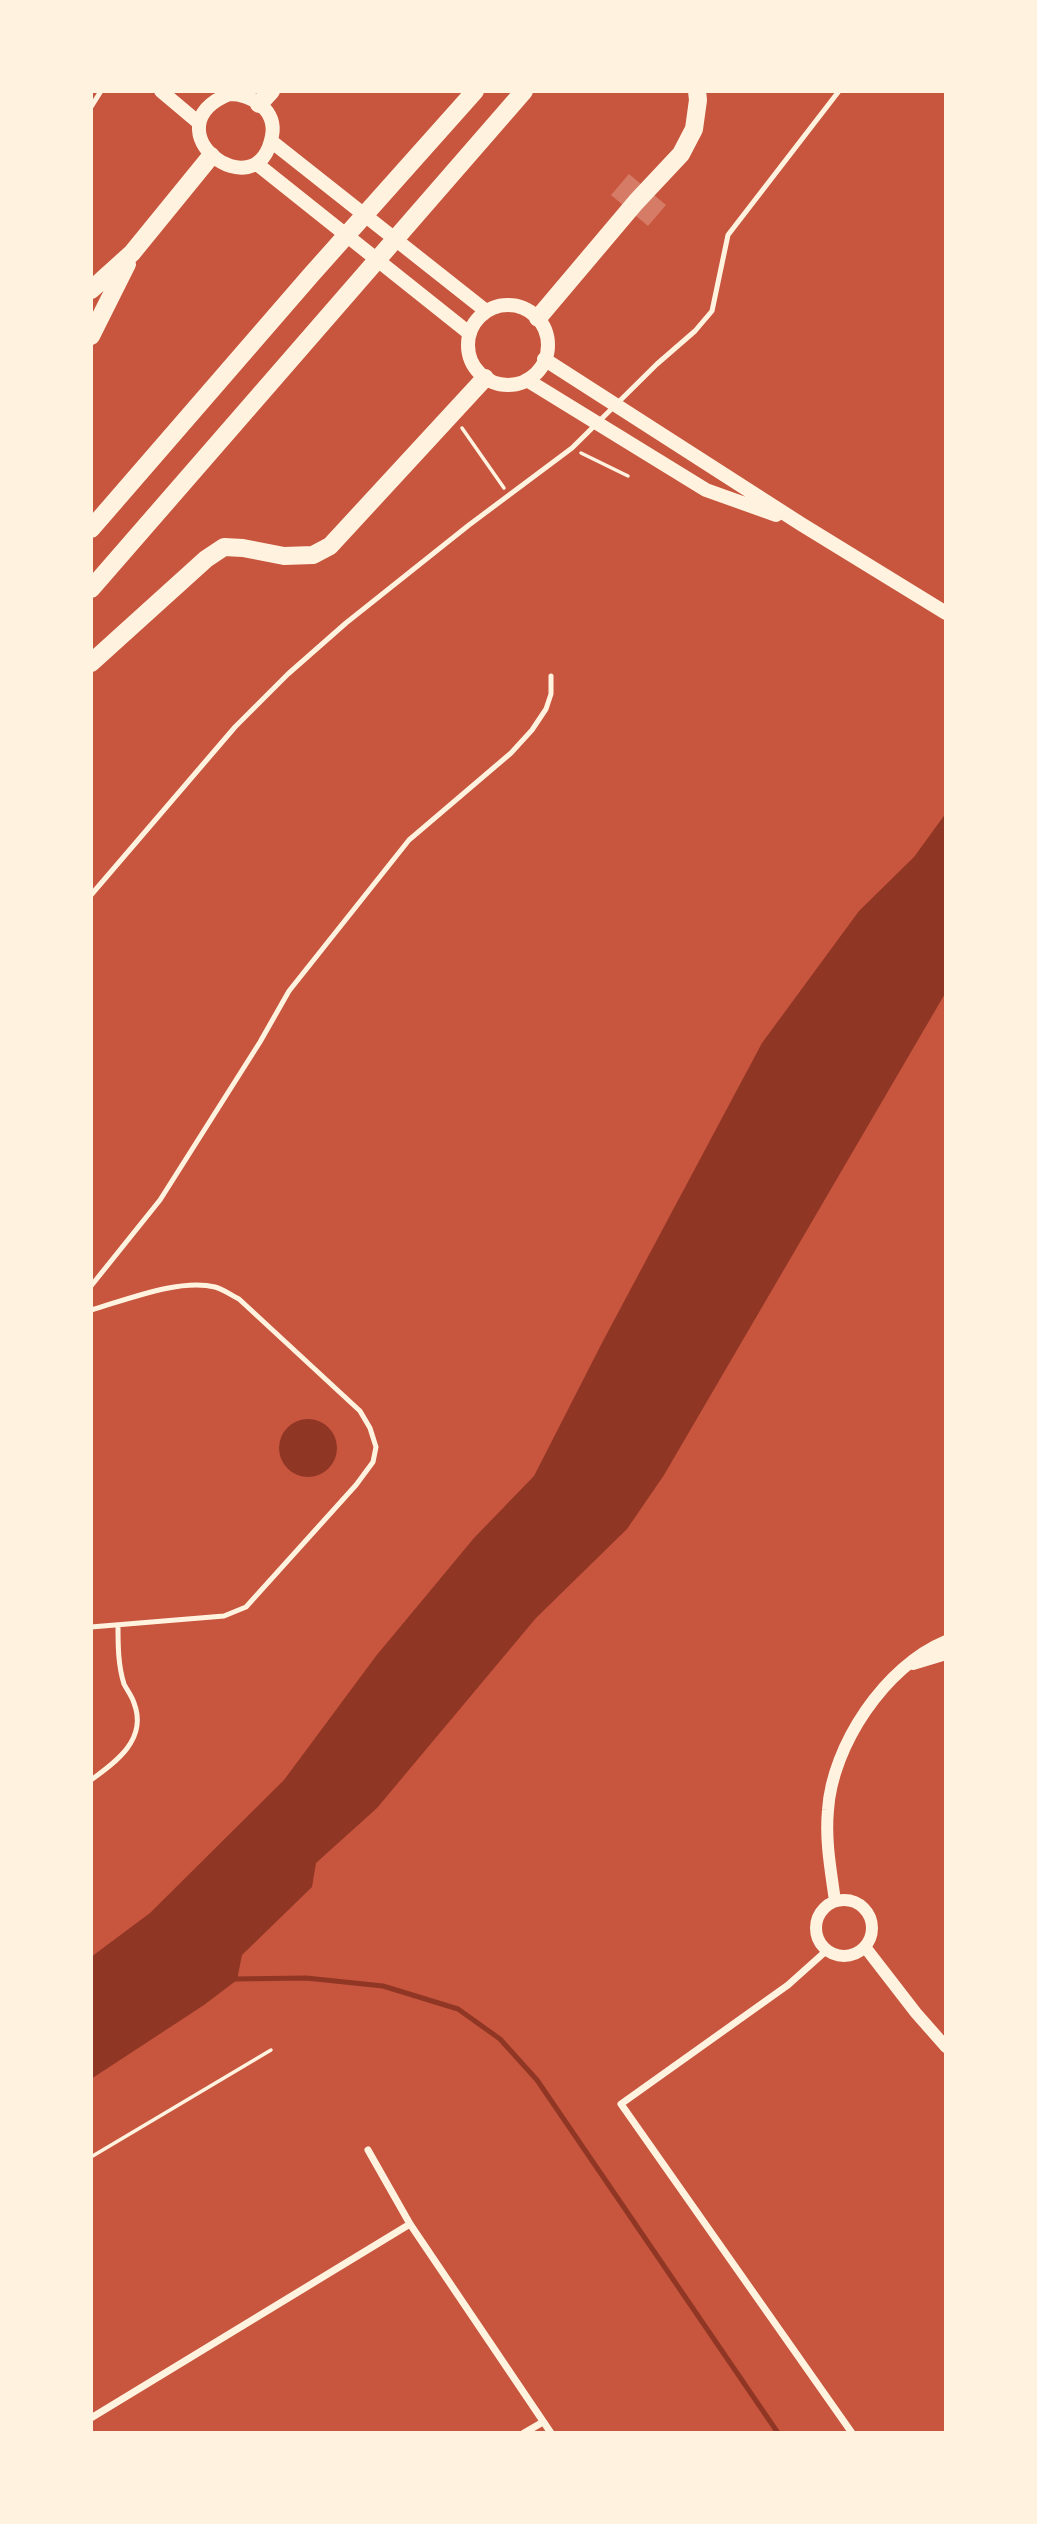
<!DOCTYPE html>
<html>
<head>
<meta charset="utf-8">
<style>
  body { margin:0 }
  #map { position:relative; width:1037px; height:2524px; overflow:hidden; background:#c8553d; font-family:Montserrat,sans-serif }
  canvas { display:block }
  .frame { position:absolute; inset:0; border:93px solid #fff3e0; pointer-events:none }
</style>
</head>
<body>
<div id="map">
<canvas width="1037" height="2524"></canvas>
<div class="frame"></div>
</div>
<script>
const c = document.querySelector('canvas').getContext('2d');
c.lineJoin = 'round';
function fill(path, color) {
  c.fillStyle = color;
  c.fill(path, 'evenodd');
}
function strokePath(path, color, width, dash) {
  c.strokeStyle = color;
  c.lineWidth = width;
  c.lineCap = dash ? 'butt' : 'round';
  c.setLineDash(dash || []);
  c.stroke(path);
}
fill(new Path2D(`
  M 946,813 L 946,992 L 664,1475 L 627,1529 L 536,1618 L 377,1808 L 316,1863 L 312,1887 L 242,1955 L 237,1980 L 204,2005 L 91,2079 L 91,1957 L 150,1913 L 284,1780 L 376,1656 L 474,1538 L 534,1476 L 603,1341 L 762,1043 L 859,911 L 914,857 Z
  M279 1448a29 29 0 1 1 58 0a29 29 0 1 1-58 0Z`), '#8f3625');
strokePath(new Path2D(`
  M 233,1979 L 306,1978 L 383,1986 L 458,2009 L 500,2039 L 537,2080 L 778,2433`), '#8f3625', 5);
fill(new Path2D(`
  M 629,174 L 666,205 L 648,226 L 611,195 Z`), '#d67c66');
strokePath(new Path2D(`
  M 462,428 L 504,488
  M 581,453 L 628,476
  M 91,2157 L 271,2050`), '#fff3e0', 3.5);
strokePath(new Path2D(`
  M 91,107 L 101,91
  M 91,895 L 235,727 L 288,674 L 346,623 L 469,525 L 572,448 L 657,364 L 695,331 L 712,311 L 728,235 L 839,91
  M 91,1286 L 160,1200 L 260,1042 L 289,991 L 409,840 L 511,753 L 532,730 L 546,709 L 551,694 L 551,676
  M 91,1310 C 126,1300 180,1278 215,1287 C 223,1289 231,1295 239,1299 L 360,1411 L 370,1428 L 376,1447 L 373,1462 L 356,1485 L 246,1607 L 224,1616 L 91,1627
  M 91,1780 C 116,1762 148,1739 134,1703 C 132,1696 127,1690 124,1684 C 118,1665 118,1645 118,1625`), '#fff3e0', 5);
strokePath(new Path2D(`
  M 826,1951 L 788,1985 L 621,2104 L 852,2433
  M 368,2150 L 410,2224 L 551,2433
  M 91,2418 L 410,2224
  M 524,2433 L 543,2422`), '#fff3e0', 7);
strokePath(new Path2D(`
  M 913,1664 L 946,1654
  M816 1928a28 28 0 1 1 56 0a28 28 0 1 1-56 0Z
  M 835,1901 C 831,1871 825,1841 828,1810 C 832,1746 885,1666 946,1641
  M 865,1947 L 916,2013 L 946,2047`), '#fff3e0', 12);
strokePath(new Path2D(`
  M 161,91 L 199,123
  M 229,94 C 252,94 277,110 272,136 C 257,214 147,128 229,94 Z
  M 271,141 L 486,311
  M 257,164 L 469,333
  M468 345a40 40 0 1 1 80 0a40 40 0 1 1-80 0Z
  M 544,359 L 801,524 L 946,613
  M 527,380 L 706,490 L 776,515`), '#fff3e0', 14);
strokePath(new Path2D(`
  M 259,104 L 271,91
  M 91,290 L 132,253 L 211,156
  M 538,318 L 636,202 L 681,154 L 694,129 L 698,100 L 697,91
  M 91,336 L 127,264
  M 91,529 L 311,275 L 475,91
  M 91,589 L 524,91
  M 91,663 L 206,559 L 224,547 L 243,548 L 284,556 L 313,555 L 330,546 L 485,378`), '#fff3e0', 18);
</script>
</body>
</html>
